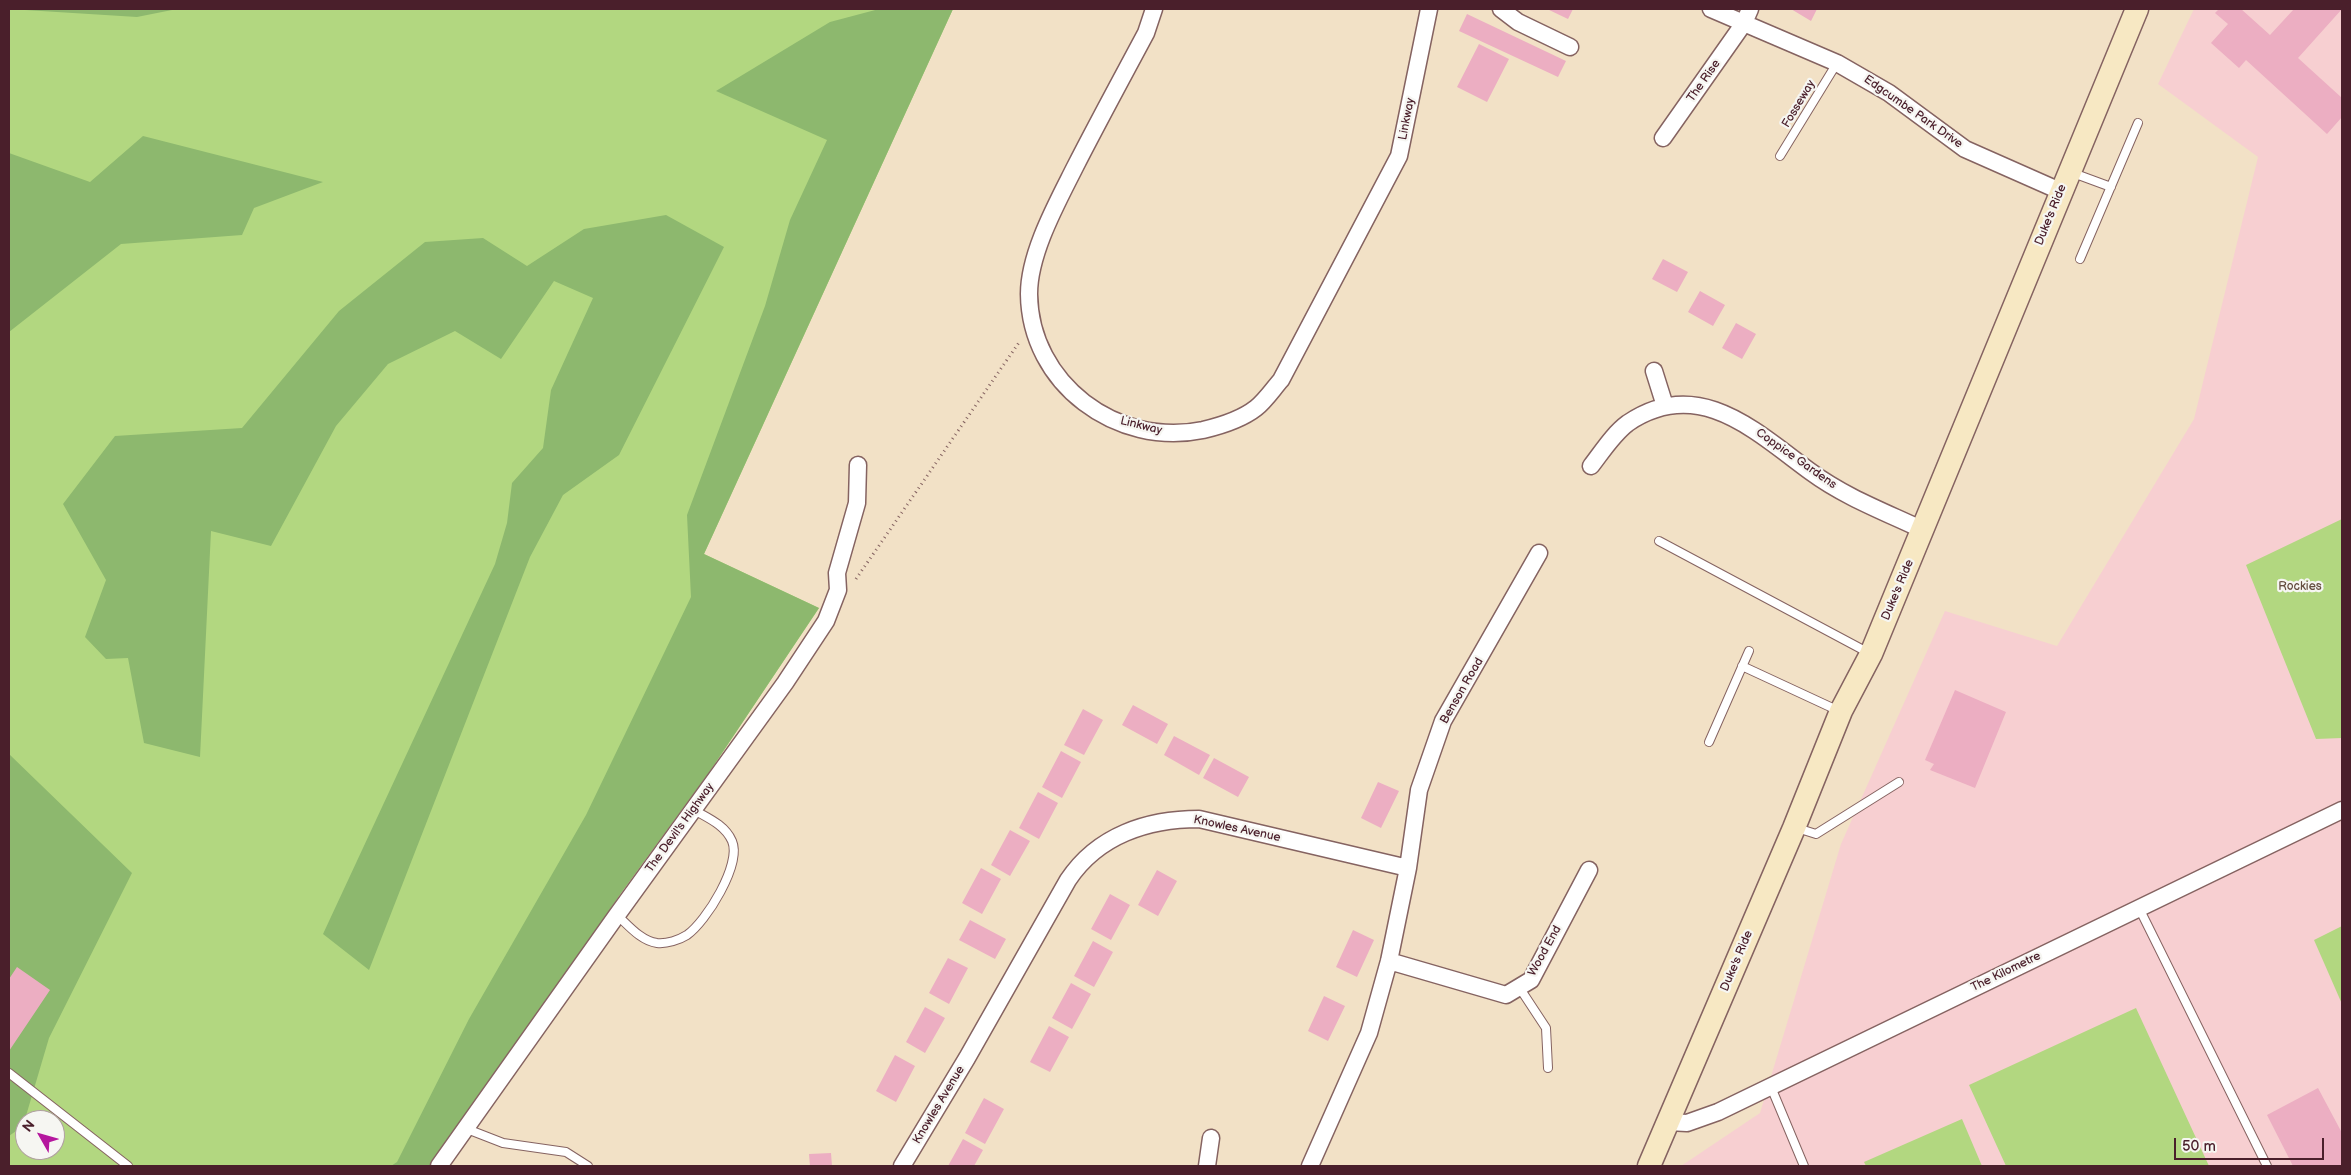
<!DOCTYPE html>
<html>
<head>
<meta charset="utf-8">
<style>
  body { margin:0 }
  #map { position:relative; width:2351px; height:1175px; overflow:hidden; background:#f2e1c6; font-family:"Balsamiq Sans",sans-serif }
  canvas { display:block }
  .frame { position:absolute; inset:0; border:10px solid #4a1f2b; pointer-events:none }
  .north { position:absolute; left:15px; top:1110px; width:50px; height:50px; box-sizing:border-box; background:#f6f6f2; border:1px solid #b1a0a2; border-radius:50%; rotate:308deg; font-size:14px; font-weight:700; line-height:20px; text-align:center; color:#4a1f2b }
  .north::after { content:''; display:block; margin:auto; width:18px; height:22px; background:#b5179e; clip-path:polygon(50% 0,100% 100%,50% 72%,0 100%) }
  .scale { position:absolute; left:2174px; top:1138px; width:150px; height:22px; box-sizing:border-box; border:2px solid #4a1f2b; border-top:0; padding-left:6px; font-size:15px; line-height:18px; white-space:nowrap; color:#4a1f2b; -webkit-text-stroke:4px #f6f6f2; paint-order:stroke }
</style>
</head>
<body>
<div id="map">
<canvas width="2351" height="1175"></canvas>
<div class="frame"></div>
<div class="north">N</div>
<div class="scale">50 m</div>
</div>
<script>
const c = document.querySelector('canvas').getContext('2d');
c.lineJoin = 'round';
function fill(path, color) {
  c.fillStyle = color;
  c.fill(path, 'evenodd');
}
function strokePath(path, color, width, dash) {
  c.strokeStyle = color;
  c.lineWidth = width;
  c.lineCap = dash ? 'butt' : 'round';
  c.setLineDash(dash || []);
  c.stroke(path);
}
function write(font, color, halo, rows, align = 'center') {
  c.font = font + ' "Balsamiq Sans",sans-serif';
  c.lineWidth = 4.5;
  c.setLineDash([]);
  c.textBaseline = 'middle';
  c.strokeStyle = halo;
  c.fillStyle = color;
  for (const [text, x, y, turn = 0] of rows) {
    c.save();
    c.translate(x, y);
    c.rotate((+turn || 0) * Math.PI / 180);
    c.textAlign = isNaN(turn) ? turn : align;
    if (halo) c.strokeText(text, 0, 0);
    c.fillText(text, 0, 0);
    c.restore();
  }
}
fill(new Path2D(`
  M 2194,9 L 2342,9 L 2342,1166 L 1681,1166 L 1760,1113 L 1841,844 L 1945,611 L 2057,646 L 2194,419 L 2258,157 L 2158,84 Z`), '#f7cfd1');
fill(new Path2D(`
  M 9,9 L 953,9 L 704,554 L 819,608 L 710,771 L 621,893 L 495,1078 L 447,1166 L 9,1166 ZM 25,1120 L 55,1120 L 55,1150 L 25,1150 Z
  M 2342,519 L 2342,738 L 2316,739 L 2246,565 Z
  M 2342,926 L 2342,1004 L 2314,940 Z
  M 2136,1008 L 2209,1166 L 2006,1166 L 1969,1085 Z
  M 1962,1119 L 1982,1166 L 1866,1166 L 1864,1162 Z`), '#b2d780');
fill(new Path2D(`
  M 9,9 L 177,9 L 137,17 Z
  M 879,9 L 953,9 L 704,554 L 819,608 L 710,771 L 621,893 L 495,1078 L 447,1166 L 391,1166 L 397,1162 L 469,1019 L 586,815 L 691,597 L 687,515 L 765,306 L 790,220 L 827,140 L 716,91 L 830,22 Z
  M 143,136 L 323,182 L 254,208 L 242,235 L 121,244 L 9,332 L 9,153 L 90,182 Z
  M 666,215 L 724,247 L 619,455 L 563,495 L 530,557 L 369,970 L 323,934 L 495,564 L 507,523 L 512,483 L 543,448 L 551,390 L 593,298 L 554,281 L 501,359 L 455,331 L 388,364 L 336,426 L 271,546 L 211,531 L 200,757 L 144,743 L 128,658 L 106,659 L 85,637 L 106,580 L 63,504 L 115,436 L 242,428 L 339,311 L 425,242 L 483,238 L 527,266 L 584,229 Z
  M 9,754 L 132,873 L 49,1038 L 23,1126 L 9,1136 Z`), '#8db86e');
fill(new Path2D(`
  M 1547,9 L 1573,9 L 1568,19 Z
  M 1791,9 L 1817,9 L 1811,21 Z
  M 2219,9 L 2241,9 L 2270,35 L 2294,9 L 2342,9 L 2298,58 L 2342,98 L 2342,117 L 2327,134 L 2246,60 L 2239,68 L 2211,43 L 2228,24 L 2215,13 Z
  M 1467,14 L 1566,61 L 1558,77 L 1459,31 Z
  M 1479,44 L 1509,59 L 1487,102 L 1457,87 Z
  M 1663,259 L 1688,272 L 1677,292 L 1652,279 Z
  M 1700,291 L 1725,305 L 1713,326 L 1688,312 Z
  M 1736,323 L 1756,334 L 1742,359 L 1722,348 Z
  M 1955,690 L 2006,712 L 1975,788 L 1930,770 L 1934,764 L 1925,760 Z
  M 1133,705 L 1168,724 L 1157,744 L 1122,725 Z
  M 1083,709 L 1103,720 L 1084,755 L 1064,745 Z
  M 1174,736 L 1210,755 L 1199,775 L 1164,755 Z
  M 1061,751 L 1081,762 L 1062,798 L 1042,787 Z
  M 1214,758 L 1249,777 L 1238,797 L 1203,778 Z
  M 1378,782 L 1399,791 L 1381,828 L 1361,818 Z
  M 1038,792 L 1058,803 L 1039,839 L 1019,828 Z
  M 1010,830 L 1030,841 L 1010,876 L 991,865 Z
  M 981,868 L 1001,879 L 982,914 L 962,903 Z
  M 1157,870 L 1177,881 L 1158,916 L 1138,905 Z
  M 1110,894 L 1130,905 L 1111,940 L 1091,929 Z
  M 970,920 L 1006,939 L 995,959 L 959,940 Z
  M 1353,930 L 1374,940 L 1357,977 L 1336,967 Z
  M 1093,941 L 1113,952 L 1094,987 L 1074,976 Z
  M 948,958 L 968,968 L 949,1004 L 929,993 Z
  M 17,967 L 50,990 L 9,1051 L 9,979 Z
  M 1071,983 L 1091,994 L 1072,1029 L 1052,1018 Z
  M 1324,996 L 1345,1006 L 1328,1041 L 1308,1031 Z
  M 925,1007 L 945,1018 L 925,1053 L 906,1042 Z
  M 1049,1026 L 1069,1037 L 1050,1072 L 1030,1062 Z
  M 895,1055 L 915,1066 L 896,1102 L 876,1091 Z
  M 2318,1088 L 2342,1133 L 2342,1166 L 2293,1166 L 2267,1115 Z
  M 984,1098 L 1004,1109 L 985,1144 L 965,1133 Z
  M 963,1139 L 983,1150 L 974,1166 L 948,1166 Z
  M 831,1153 L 832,1166 L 810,1166 L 809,1154 Z`), '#ecaec2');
const service = new Path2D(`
  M 1780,156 L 1837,63
  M 2073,173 L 2111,187
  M 2080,259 L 2138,123
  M 1659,541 L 1869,653
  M 1742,666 L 1839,711
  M 1709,742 L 1749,651
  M 1797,828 L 1816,834 L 1899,782
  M 2139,908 L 2267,1166
  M 617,915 C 628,925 641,941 657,943 C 667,944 679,940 687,935 C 706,922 742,864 732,841 C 725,825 708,818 694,810
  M 1519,987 L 1546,1028 L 1548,1068
  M 9,1073 L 128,1166
  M 1771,1087 L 1804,1166
  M 467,1129 L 503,1143 L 566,1152 L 588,1166`);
const minor = new Path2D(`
  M 1154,9 L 1146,33 C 1122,78 1098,122 1075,167 C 1057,203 1029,253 1029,294 C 1030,384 1117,448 1203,430 C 1220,426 1242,419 1256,408 C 1265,401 1273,389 1281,380 L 1399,156 L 1429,9
  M 1501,9 L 1518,22 L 1570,47
  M 1711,9 L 1837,63 L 1889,93 L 1965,149 L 2060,191
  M 1663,138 L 1744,23 L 1750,9
  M 1654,371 L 1665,406
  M 1591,466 C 1602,452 1613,434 1628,423 C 1699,375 1756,432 1811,472 C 1845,497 1885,512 1923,530
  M 1389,961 L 1506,995 L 1531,980 L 1589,870
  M 1668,1122 L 1687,1123 L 1718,1112 L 2342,810
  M 439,1166 L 617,915 L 785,683 L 826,621 L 838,590 L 837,573 L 857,503 L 858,465
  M 902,1166 L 967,1058 L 1068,880 C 1098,835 1148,819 1199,819 L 1408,868
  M 1207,1166 L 1211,1138
  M 1310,1166 L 1369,1033 L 1389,961 L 1408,868 L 1419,790 L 1443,721 L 1539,553`);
const secondary = new Path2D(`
  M 1649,1166 L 1794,828 L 1841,711 L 1871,654 L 2137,9`);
strokePath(service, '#856361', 10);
strokePath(minor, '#856361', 19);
strokePath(secondary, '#856361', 25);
strokePath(new Path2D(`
  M 856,579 L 1020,341`), '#856361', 3, [1, 4]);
strokePath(service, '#fff', 8);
strokePath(minor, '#fff', 16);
strokePath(secondary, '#f7e8c3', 22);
write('12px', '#4a1f2b', '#f6f6f2', [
  ["The Rise",1704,81,-55],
  ["Fosseway",1799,104,-59],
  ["Edgcumbe Park Drive",1913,112,35],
  ["Linkway",1407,119,-79],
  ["Duke's Ride",2051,215,-68],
  ["Linkway",1141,426,14],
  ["Coppice Gardens",1796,459,35],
  ["Duke's Ride",1898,590,-67],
  ["Benson Road",1462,691,-60],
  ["The Devil's Highway",680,828,-54],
  ["Knowles Avenue",1237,829,12],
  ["Wood End",1545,951,-61],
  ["Duke's Ride",1737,961,-67],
  ["The Kilometre",2006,972,-26],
  ["Knowles Avenue",939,1105,-59]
]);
write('12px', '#644d40', '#f6f6f2', [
  ["Rockies",2300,587]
]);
</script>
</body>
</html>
